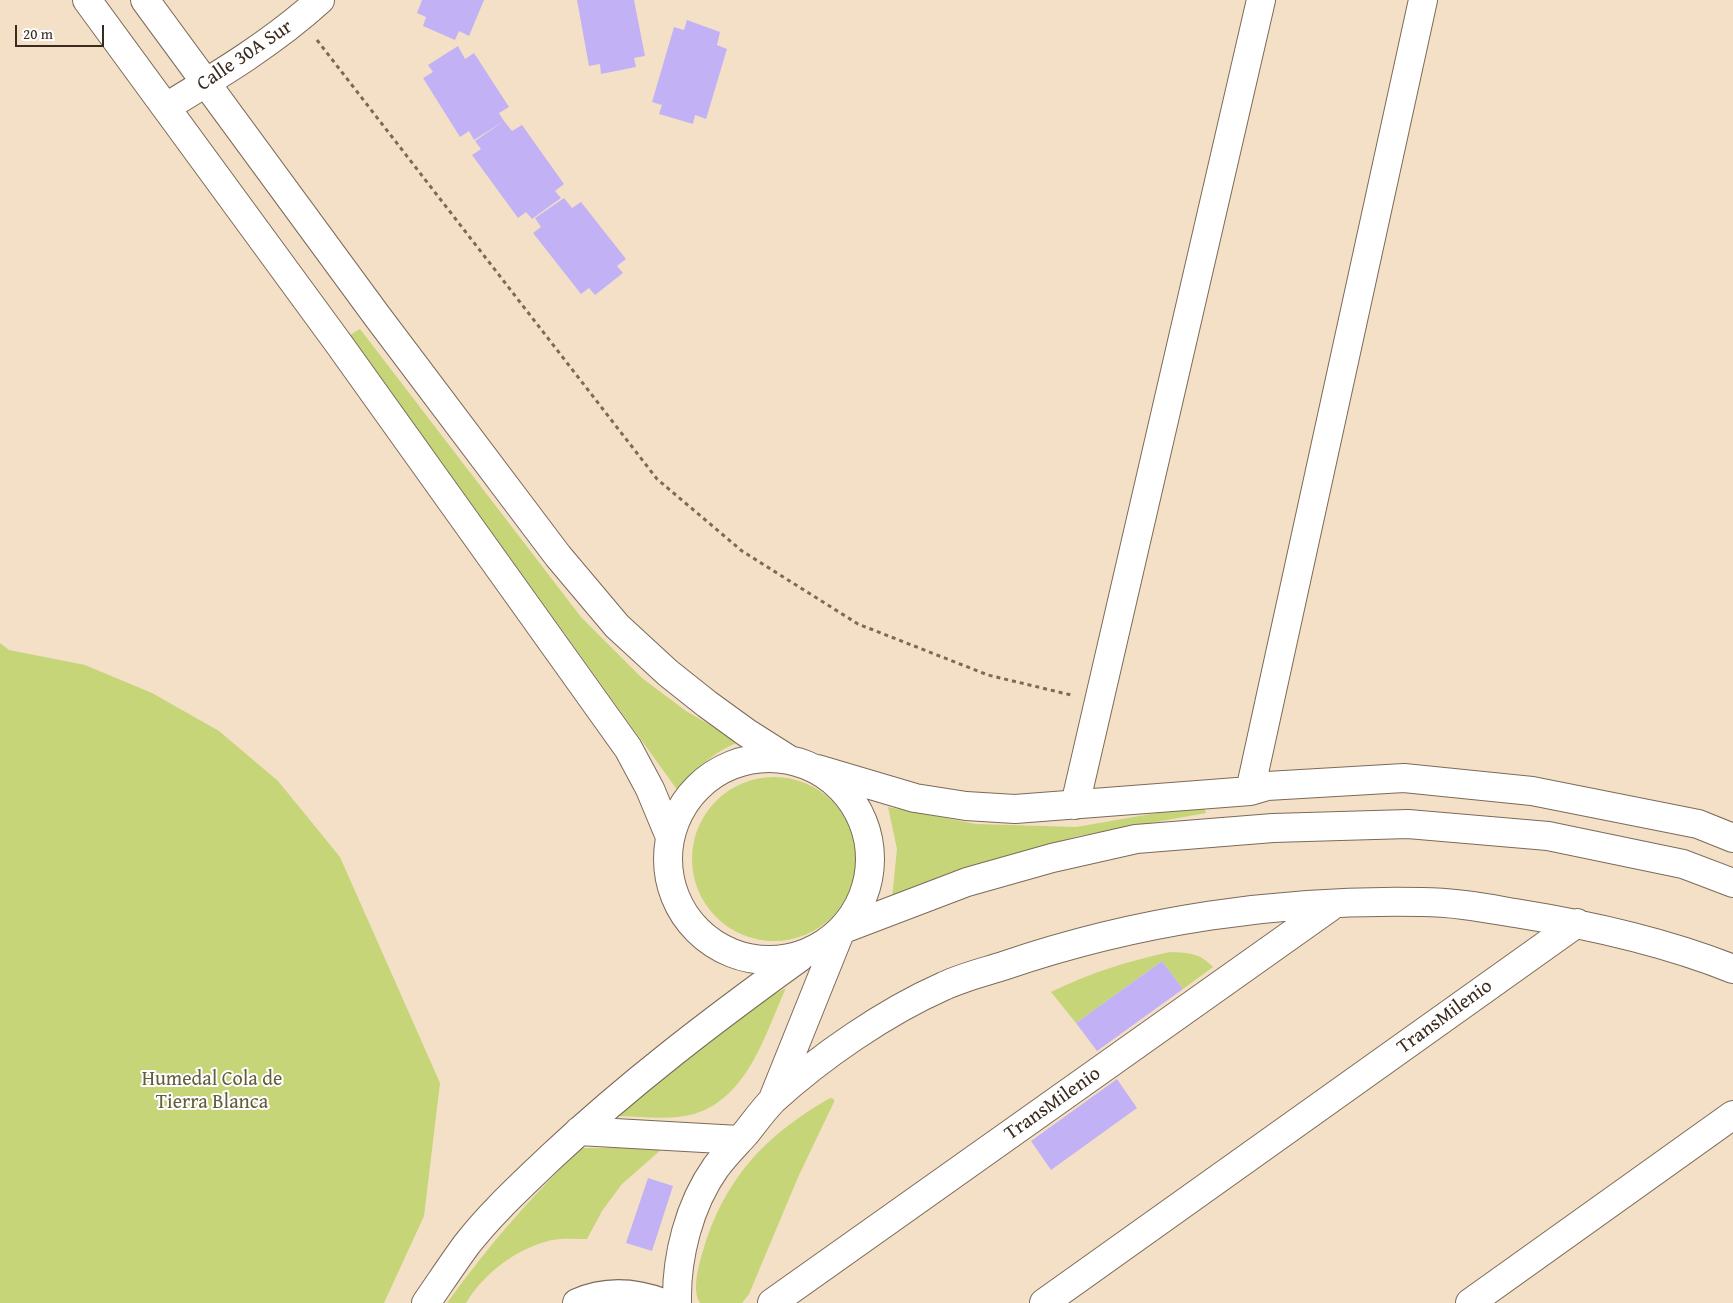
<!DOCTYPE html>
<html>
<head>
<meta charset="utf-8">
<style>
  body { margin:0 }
  #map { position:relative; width:1733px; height:1303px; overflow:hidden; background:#f4e0c6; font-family:"Gentium Book Plus",serif }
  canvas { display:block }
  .scale { position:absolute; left:15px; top:25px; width:89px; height:22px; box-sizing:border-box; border:2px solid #3b2a1e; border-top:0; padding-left:6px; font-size:15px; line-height:18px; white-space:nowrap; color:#3b2a1e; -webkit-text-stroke:4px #fff; paint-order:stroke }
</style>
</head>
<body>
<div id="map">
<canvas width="1733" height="1303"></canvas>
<div class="scale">20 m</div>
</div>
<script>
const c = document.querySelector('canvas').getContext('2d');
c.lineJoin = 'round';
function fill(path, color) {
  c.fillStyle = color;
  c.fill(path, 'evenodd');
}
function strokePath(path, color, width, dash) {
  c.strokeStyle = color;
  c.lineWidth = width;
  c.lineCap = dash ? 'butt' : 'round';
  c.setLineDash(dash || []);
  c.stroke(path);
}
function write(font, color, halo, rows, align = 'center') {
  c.font = font + ' "Gentium Book Plus",serif';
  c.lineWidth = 4;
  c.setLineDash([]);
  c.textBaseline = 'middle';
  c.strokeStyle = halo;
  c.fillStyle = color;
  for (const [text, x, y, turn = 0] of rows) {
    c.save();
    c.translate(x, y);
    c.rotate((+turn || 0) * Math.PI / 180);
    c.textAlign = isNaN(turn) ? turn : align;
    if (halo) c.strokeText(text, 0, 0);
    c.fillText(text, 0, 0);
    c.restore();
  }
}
fill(new Path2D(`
  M 360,329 L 581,617 L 642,678 L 686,711 L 739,742 C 711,753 698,768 678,791 L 350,335 Z
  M 0,643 L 9,650 L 85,665 L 152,693 L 219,731 L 278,781 L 340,857 L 440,1083 L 424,1216 L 384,1303 L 0,1303 Z
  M692 859a82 82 0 1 1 164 0a82 82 0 1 1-164 0Z
  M 1203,805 L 1206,813 L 1078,836 L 978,866 L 892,898 L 897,849 L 888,807 L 976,824 L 1076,827 Z
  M 1170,952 C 1189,953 1200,953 1213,967 L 1183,989 L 1162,961 L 1076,1023 L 1051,992 C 1090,973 1128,961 1170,952 Z
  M 786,988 C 765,1034 748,1098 694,1114 C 669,1121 639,1116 613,1116 L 624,1105 L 769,997 Z
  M 830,1098 L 834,1099 L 834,1102 L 799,1175 L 749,1294 L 742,1303 L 700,1303 C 692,1291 698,1268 702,1254 C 723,1180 764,1136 830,1098 Z
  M 581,1148 L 663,1148 L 622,1184 L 602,1211 L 587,1239 C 576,1239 563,1238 552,1240 C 517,1248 484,1273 466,1303 L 447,1303 C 488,1246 531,1197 581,1148 Z`), '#c5d577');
fill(new Path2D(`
  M 422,0 L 484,0 L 469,36 L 459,31 L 455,40 L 423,26 L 426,17 L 417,13 Z
  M 577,0 L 634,0 L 645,56 L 634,58 L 636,67 L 601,74 L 600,64 L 589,66 Z
  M 687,20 L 720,32 L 717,45 L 727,49 L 706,119 L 695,115 L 693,124 L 659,114 L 662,105 L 652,102 L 674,27 L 684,30 Z
  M 458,46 L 465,59 L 474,53 L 509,107 L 499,113 L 504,121 L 474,140 L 469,131 L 460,137 L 423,78 L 433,72 L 428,65 Z
  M 504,121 L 512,131 L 522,125 L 564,184 L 555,191 L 561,198 L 532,219 L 526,212 L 518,218 L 472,155 L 481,149 L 475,141 Z
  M 564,198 L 572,208 L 581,202 L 626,259 L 617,266 L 623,273 L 595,295 L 589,288 L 581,294 L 533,233 L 541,227 L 535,218 Z
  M 1162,961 L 1183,989 L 1097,1051 L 1076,1023 Z
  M 1117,1079 L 1137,1108 L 1051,1170 L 1031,1141 Z
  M 648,1178 L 673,1186 L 652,1251 L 626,1243 Z`), '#c2b2f5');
const minor = new Path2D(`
  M 87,0 L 339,344 L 628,748 L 650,789 L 670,837
  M 145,0 L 377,316 L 558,556 L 617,626 L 668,673 L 707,704 L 747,733 L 788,759
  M 166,107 C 219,75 274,42 320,0
  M668 859a101 101 0 1 1 202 0a101 101 0 1 1-202 0Z
  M 817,769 L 915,798 L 966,806 L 1015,809 L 1250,791 L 1267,786 L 1404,778 L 1532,791 L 1698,824 L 1733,838
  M 1250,791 L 1423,0
  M 1075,805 L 1261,0
  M 773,1099 L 841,930 L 967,882 L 1052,858 L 1136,839 L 1273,828 L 1408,824 L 1548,836 L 1683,864 L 1733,883
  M 579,1131 L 739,1140
  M 426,1303 C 440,1283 453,1263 467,1244 C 492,1212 522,1185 551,1157 C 629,1084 713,1020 799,958
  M 577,1303 C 606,1290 634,1292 663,1303
  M 677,1303 C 676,1257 689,1205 716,1167 C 725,1155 735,1145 745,1134 C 754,1123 763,1110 773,1100 C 820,1057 885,1012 944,986 C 963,977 984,972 1003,966 C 1137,920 1281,899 1422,902 C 1453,902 1485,908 1515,913 C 1590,925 1663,941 1733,969
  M 772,1303 L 1333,905
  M 1044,1303 L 1577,923
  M 1470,1303 L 1733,1115`);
strokePath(minor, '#7c6a59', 30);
strokePath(new Path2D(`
  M 317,40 L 657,479 L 742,551 L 858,624 L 988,675 L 1071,695`), '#7c6a59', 3, [4, 4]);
strokePath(minor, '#fff', 28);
write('20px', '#3b2a1e', '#fff', [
  ["Calle 30A Sur",245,56,-34],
  ["TransMilenio",1445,1017,-36],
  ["TransMilenio",1053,1104,-35]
]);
write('20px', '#645d39', '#fff', [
  ["Humedal Cola de",212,1080],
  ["Tierra Blanca",212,1103]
]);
</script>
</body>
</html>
